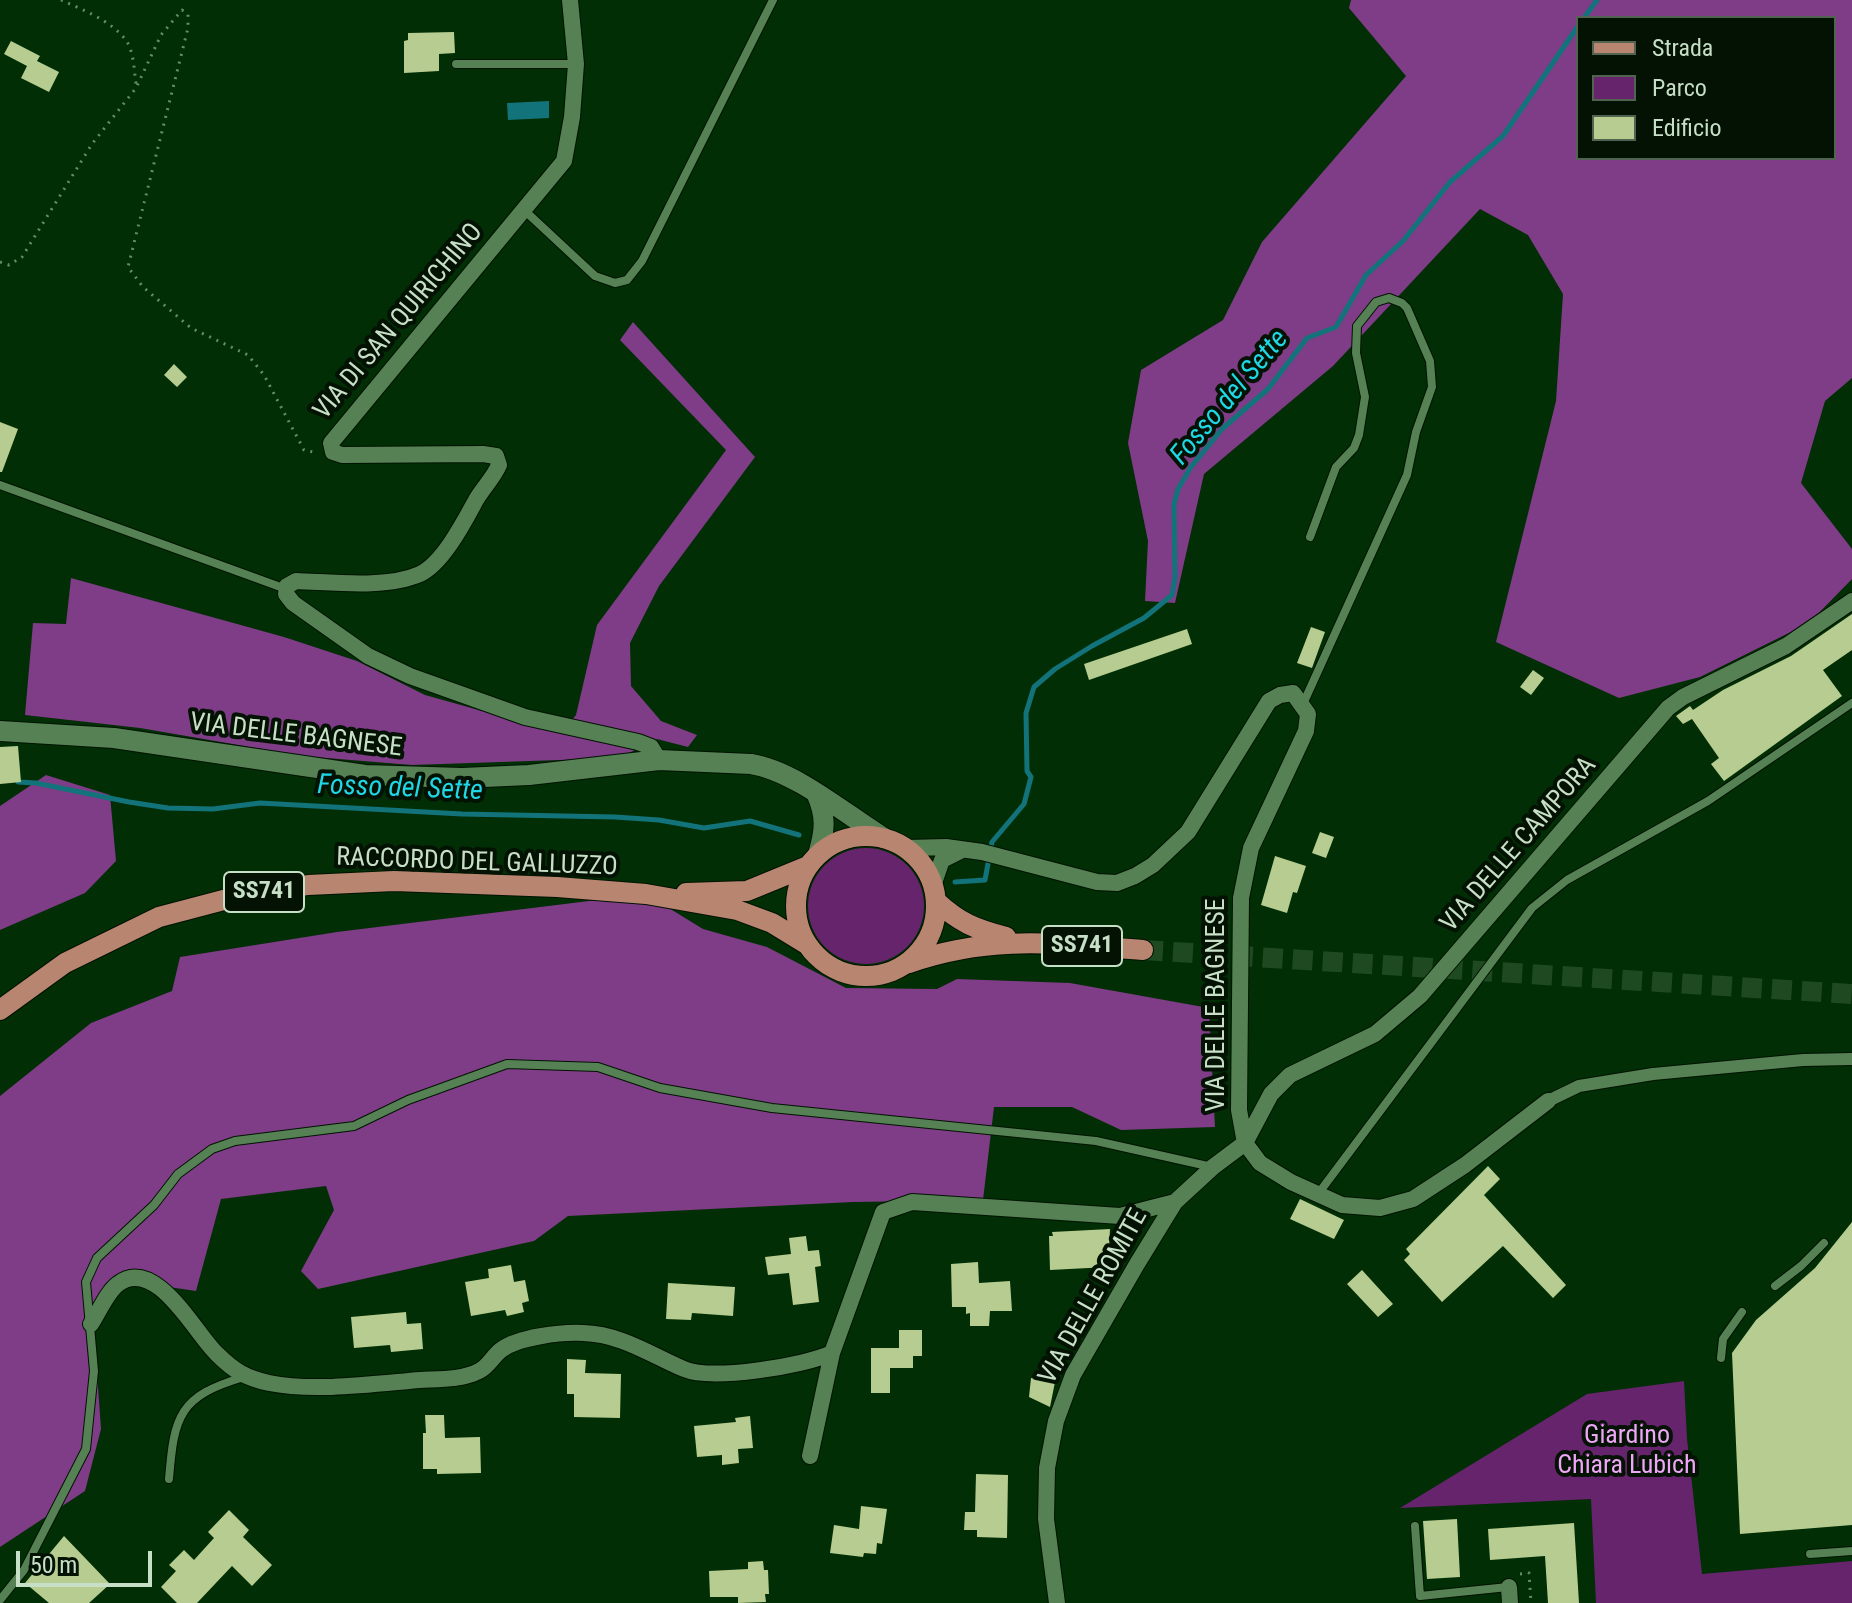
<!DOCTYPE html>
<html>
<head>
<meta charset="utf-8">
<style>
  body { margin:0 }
  #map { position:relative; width:1852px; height:1603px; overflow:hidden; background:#012e04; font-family:"Roboto Condensed",sans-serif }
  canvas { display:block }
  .legend { position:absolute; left:1576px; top:16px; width:260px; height:144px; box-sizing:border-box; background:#031203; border:2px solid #516451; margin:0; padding:10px 14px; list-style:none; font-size:24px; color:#c7dfc6 }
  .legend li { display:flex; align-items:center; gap:16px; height:40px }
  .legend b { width:40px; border:2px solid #516451 }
  .scale { position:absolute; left:16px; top:1551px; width:136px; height:36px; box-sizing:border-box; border:4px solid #c7dfc6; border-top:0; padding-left:10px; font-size:24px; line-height:28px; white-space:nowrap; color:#c7dfc6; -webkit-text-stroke:6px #031203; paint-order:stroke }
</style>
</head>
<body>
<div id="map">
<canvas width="1852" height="1603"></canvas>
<ul class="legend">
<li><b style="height:10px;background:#b88570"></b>Strada</li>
<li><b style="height:22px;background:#66246d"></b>Parco</li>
<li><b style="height:22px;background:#b7cc90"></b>Edificio</li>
</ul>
<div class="scale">50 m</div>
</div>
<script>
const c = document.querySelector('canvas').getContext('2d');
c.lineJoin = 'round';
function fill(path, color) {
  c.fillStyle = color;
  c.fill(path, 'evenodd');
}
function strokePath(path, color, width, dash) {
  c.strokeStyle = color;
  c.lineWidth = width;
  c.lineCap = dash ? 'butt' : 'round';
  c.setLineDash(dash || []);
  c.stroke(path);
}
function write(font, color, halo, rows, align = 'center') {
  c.font = font + ' "Roboto Condensed",sans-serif';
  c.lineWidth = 8;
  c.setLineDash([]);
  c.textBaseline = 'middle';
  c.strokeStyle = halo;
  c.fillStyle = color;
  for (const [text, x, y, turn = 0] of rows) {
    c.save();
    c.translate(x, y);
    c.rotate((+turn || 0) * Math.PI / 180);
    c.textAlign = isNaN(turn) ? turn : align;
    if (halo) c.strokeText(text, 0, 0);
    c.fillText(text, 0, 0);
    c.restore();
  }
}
fill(new Path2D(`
  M808 906a58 58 0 1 1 116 0a58 58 0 1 1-116 0Z
  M 1684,1381 L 1687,1439 L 1702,1574 L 1852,1561 L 1852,1603 L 1596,1603 L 1591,1499 L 1400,1508 L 1587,1394 Z`), '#66246d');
fill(new Path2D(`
  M 1351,0 L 1852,0 L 1852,378 L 1825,401 L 1801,483 L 1852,549 L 1852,579 L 1809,623 L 1700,677 L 1619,698 L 1496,642 L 1556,401 L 1563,294 L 1528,235 L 1480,209 L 1333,366 L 1204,474 L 1175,603 L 1145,601 L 1148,541 L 1128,443 L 1141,370 L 1223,320 L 1262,242 L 1406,76 L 1349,8 ZM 1578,18 L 1834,18 L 1834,158 L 1578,158 Z
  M 633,322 L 755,457 L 659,586 L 630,643 L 631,686 L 661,721 L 697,735 L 688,747 L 657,739 L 619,758 L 412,765 L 302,756 L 140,728 L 25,715 L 33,623 L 66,624 L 71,578 L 284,637 L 357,661 L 425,695 L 561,733 L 576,715 L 597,625 L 726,450 L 620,340 Z
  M 46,775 L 110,795 L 116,861 L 85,893 L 0,930 L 0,806 Z
  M 646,894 L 703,929 L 767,947 L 846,988 L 937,989 L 957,979 L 1070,983 L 1209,1008 L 1215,1127 L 1121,1130 L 1072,1107 L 994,1107 L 983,1200 L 853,1202 L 568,1216 L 534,1241 L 318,1289 L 301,1271 L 334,1210 L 326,1186 L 221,1199 L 196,1291 L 114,1279 L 93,1316 L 101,1429 L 85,1491 L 0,1547 L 0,1096 L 91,1023 L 172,991 L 180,957 L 337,932 Z`), '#7f3c87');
fill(new Path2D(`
  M 549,101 L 549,118 L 508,120 L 507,103 Z`), '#13737a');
strokePath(new Path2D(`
  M 1584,18 L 1597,0
  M 18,782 L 36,783 L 129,802 L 168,808 L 213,809 L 260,803 L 462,814 L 615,817 L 659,820 L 704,828 L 750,821 L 799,835
  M 955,882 L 985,880 L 992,842 L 1024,804 L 1031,777 L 1027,771 L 1026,713 L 1034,687 L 1055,669 L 1092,646 L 1144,618 L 1172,595 L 1175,578 L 1174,504 L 1178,489 L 1191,467 L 1222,429 L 1268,389 L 1307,338 L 1336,327 L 1366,275 L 1403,241 L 1450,182 L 1503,136 L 1578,26`), '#13737a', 5);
fill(new Path2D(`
  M 454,32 L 455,53 L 439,54 L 439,71 L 404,73 L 404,41 L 408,40 L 408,33 Z
  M 11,41 L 40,56 L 37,61 L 59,72 L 49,92 L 21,78 L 27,66 L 4,54 Z
  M 174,364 L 187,377 L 177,387 L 164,375 Z
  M 0,422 L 18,429 L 2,472 L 0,472 Z
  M 1852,614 L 1852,650 L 1823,670 L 1842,696 L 1724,781 L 1711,764 L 1719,758 L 1692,719 L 1683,724 L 1676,716 L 1690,706 L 1693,710 L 1723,690 L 1791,656 Z
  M 1311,627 L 1325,632 L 1312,668 L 1297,663 Z
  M 1187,629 L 1192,644 L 1089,680 L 1084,664 Z
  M 1533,670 L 1544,678 L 1531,695 L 1520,687 Z
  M 18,746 L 21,782 L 0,784 L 0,747 Z
  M 1320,832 L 1334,837 L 1326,858 L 1312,853 Z
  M 1275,856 L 1306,866 L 1297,893 L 1293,892 L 1287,913 L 1261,905 Z
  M 1488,1166 L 1500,1179 L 1484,1195 L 1566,1285 L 1553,1298 L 1503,1246 L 1442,1302 L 1404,1260 L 1410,1254 L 1406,1249 Z
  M 1300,1199 L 1344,1220 L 1334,1239 L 1290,1219 Z
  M 1852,1222 L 1852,1525 L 1740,1534 L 1732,1353 L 1756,1320 L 1815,1268 Z
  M 1110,1229 L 1108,1267 L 1050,1270 L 1049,1236 L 1053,1236 L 1052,1232 Z
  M 806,1236 L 808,1251 L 819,1250 L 821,1266 L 815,1267 L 819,1302 L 793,1305 L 789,1273 L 768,1275 L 765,1257 L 791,1254 L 789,1238 Z
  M 978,1262 L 979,1283 L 1010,1281 L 1012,1311 L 990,1311 L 989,1326 L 970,1326 L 970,1313 L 966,1314 L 966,1307 L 952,1307 L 951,1264 Z
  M 511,1265 L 514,1282 L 525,1280 L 529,1301 L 522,1303 L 524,1312 L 507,1316 L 505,1310 L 471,1316 L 465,1282 L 489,1278 L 488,1269 Z
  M 1362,1270 L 1393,1304 L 1378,1317 L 1347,1284 Z
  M 668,1283 L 735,1287 L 733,1316 L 692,1313 L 691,1320 L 666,1319 Z
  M 406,1312 L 407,1324 L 421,1323 L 423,1349 L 391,1352 L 390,1345 L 354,1348 L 351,1317 Z
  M 899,1330 L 922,1330 L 922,1356 L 913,1356 L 913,1368 L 890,1368 L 890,1393 L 871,1393 L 871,1348 L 899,1348 Z
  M 567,1359 L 586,1360 L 585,1373 L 621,1374 L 620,1418 L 574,1417 L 574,1394 L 567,1394 Z
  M 1031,1378 L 1055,1382 L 1050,1407 L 1029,1397 Z
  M 425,1415 L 444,1415 L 445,1438 L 480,1437 L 481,1473 L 437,1474 L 437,1469 L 423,1469 L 423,1433 L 426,1433 Z
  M 750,1416 L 753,1448 L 738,1449 L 739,1463 L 722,1465 L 722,1455 L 697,1457 L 694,1426 L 736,1422 L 735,1418 Z
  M 976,1474 L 1008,1475 L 1007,1538 L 977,1537 L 977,1530 L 964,1530 L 965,1512 L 975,1512 Z
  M 861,1506 L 887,1509 L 882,1544 L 877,1543 L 876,1554 L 864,1553 L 863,1557 L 830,1553 L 834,1525 L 859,1529 Z
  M 229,1510 L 249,1530 L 243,1537 L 272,1565 L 252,1586 L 232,1566 L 197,1603 L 177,1603 L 161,1587 L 176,1571 L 169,1565 L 184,1550 L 194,1560 L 214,1538 L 208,1532 Z
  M 1457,1519 L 1460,1577 L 1427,1579 L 1423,1521 Z
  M 1574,1523 L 1579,1603 L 1548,1603 L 1545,1556 L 1490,1560 L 1488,1529 Z
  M 64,1536 L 110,1584 L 89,1603 L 49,1603 L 25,1583 Z
  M 763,1561 L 764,1570 L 768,1570 L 769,1594 L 765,1594 L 766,1602 L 738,1603 L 738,1597 L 710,1597 L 709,1571 L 748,1569 L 748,1562 Z`), '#b7cc90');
strokePath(new Path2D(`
  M 1143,950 L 1852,994`), '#1f4921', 20, [20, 10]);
const service = new Path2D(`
  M 456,64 L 576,64
  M 524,210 L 595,276 L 615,283 L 627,280 L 642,261 L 773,0
  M 0,485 L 286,589
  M 1303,704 L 1407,475 L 1416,432 L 1432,387 L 1430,361 L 1407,308 L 1402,303 L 1389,298 L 1376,302 L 1357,326 L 1356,353 L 1365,397 L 1359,435 L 1354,448 L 1336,467 L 1310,537
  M 1318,1194 L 1532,908 L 1567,880 L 1708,801 L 1852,703
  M 1775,1286 L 1801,1266 L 1824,1243
  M 1721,1358 L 1723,1339 L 1742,1312
  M 169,1479 C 174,1416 179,1396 244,1377
  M 1415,1526 L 1420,1596 L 1508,1587
  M 1810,1554 L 1852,1551
  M 0,1600 L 24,1570 L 86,1449 L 94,1371 L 86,1282 L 97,1258 L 154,1205 L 178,1174 L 212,1149 L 235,1141 L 354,1126 L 408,1100 L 507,1064 L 598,1067 L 660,1088 L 772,1108 L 1096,1141 L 1212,1167`);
const pedestrian = new Path2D(`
  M 1548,1101 L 1579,1086 L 1653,1074 L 1803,1060 L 1852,1059`);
const minor = new Path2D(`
  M 570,0 L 576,64 L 572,117 L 564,161 L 331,443 L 333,452 L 342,455 L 483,454 L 496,456 L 499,465 C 494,477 483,488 476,500 C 464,522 443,563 420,574 C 386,589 332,582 296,581 L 287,586 L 286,594 L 293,603 L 368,656 L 410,676 L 525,717 L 638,742 L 651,747 L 659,760
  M 906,848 L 946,847 L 982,852 L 1097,882 L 1117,883 L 1135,876 L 1153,865 L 1188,832 L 1269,701 L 1280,695 L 1293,693 L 1308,714 L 1306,731 L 1251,848 L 1241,898 L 1239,1110 L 1245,1143 L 1260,1163 L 1291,1182 L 1342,1205 L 1380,1208 L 1413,1199 L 1465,1165 L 1548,1101
  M 933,886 L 942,860 L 962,850
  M 91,1324 C 99,1312 107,1292 118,1284 C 156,1255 196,1335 217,1354 C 234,1371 246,1378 269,1383 C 314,1392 373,1384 420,1380 C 438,1379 462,1380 479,1371 C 488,1367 493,1356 501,1350 C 518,1337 561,1332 583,1333 C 621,1334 651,1355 684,1369 C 712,1381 804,1366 832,1353 L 883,1212 L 912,1202 L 1120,1216 L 1175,1202
  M 810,1456 L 832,1353
  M 1509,1587 L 1510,1603
  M 1057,1603 L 1046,1519 L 1047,1468 L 1056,1421 L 1073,1375 L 1137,1264 L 1175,1202 L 1213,1167 L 1245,1143 L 1271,1094 L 1290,1075 L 1375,1034 L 1420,996 L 1668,708 L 1683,697 L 1786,646 L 1852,601`);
const secondary = new Path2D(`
  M 0,731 L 114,738 L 365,775 L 462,778 L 529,775 L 659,760 L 751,764 C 795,771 845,814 884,838
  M 817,795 C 826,816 825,830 819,851`);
const primary = new Path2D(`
  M796 906a70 70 0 1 1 140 0a70 70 0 1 1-140 0Z
  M 686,893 L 747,891 L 808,866
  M 936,901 C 960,923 975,929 1006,937
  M 909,963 C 992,934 1058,944 1143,950
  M 0,1010 L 65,963 L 159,917 L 235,897 L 308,885 L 394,881 L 557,887 L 646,894 L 737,910 L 772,923 L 808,945`);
strokePath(service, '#011301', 10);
strokePath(pedestrian, '#011301', 14);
strokePath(minor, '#011301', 18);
strokePath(secondary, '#011301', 22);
strokePath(primary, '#011301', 22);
strokePath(new Path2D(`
  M 61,0 C 83,10 110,20 126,40 C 134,52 134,70 136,84
  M 0,262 L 9,265 L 22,257 L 92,144 L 136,88 L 161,35 L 182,10 L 188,14 L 188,28 L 128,267 L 143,287 L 191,328 L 248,355 L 264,375 L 304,450 L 318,453
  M 1520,1574 L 1529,1573 L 1531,1603`), '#688a69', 3, [2, 6]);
strokePath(service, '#568154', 8);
strokePath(pedestrian, '#568154', 12);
strokePath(minor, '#568154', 16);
strokePath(secondary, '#568154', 20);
strokePath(primary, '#b88570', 20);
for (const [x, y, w] of [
  [264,892,80],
  [1082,946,80]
]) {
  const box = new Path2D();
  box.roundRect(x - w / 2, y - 20, w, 40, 6);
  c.fillStyle = '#031203';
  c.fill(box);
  strokePath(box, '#c7dfc6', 2);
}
write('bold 24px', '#c7dfc6', null, [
  ["SS741",264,892],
  ["SS741",1082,946]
]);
write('26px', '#c7dfc6', '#031203', [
  ["VIA DI SAN QUIRICHINO",399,322,-50],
  ["VIA DELLE BAGNESE",296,736,7],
  ["VIA DELLE CAMPORA",1519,845,-49],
  ["RACCORDO DEL GALLUZZO",477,863,2],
  ["VIA DELLE BAGNESE",1217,1005,-90],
  ["VIA DELLE ROMITE",1094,1297,-61]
]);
write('26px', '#eea6f6', '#031203', [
  ["Giardino",1627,1436],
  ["Chiara Lubich",1627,1466]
]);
write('italic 28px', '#1fd7e6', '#031203', [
  ["Fosso del Sette",1230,398,-50],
  ["Fosso del Sette",400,789,2]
]);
</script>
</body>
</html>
